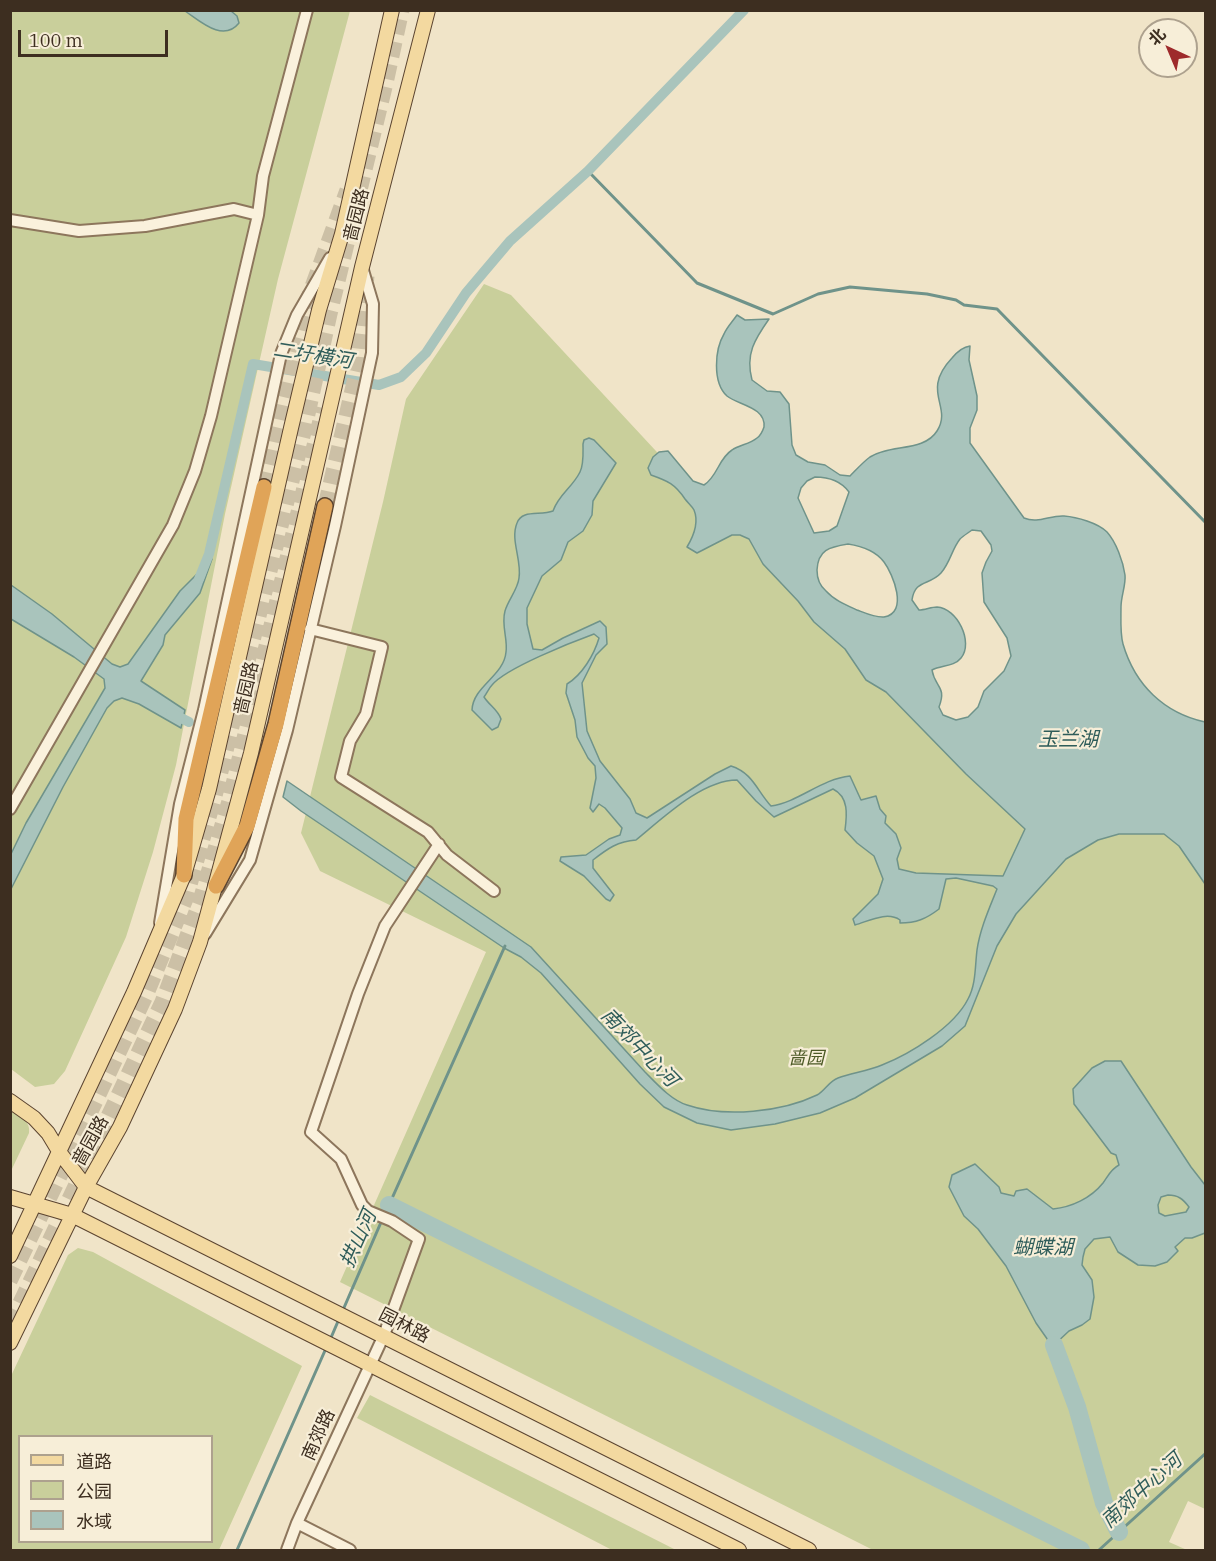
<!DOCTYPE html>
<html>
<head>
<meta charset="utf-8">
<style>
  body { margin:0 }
  #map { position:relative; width:1216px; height:1561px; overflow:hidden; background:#f0e4c8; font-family:"IBM Plex Serif","Noto Sans SC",serif }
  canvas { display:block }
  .frame { position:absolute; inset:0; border:12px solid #3d2e20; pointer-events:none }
  .legend { position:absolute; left:18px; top:1435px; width:195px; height:108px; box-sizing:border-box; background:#f7eed8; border:2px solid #ada18e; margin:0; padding:8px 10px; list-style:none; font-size:18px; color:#3d2e20 }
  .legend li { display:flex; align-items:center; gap:12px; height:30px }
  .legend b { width:30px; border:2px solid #ada18e }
  .north { position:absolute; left:1138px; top:18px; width:60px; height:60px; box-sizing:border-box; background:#f7eed8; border:2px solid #ada18e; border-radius:50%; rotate:316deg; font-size:16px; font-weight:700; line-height:24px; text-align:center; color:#3d2e20 }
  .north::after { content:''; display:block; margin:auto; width:21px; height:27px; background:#9e2a2b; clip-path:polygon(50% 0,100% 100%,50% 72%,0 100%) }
  .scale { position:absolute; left:18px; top:30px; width:150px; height:27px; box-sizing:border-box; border:3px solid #3d2e20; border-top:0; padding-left:8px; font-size:18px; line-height:21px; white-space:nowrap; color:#3d2e20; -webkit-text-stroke:4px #f7eed8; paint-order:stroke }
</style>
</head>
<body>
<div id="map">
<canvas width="1216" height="1561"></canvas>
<div class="frame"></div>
<ul class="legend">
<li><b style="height:8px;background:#f3d9a0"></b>道路</li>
<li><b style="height:16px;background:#c9cf9b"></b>公园</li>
<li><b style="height:16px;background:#a9c4bc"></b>水域</li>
</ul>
<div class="north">北</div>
<div class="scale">100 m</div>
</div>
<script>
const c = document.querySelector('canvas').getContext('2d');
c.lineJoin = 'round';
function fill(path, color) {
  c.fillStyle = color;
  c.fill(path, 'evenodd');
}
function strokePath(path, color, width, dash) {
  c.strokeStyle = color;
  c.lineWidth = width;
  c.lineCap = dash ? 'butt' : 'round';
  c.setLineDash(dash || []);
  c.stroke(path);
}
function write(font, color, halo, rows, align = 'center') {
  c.font = font + ' "IBM Plex Serif","Noto Sans SC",serif';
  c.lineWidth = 4.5;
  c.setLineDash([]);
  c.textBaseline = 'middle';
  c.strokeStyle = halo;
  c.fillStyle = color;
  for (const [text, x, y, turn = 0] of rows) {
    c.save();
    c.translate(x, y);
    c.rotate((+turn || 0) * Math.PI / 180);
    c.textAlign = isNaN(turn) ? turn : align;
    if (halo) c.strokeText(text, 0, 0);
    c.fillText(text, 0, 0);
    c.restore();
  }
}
fill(new Path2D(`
  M 11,11 L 350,11 L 278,279 L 225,514 L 176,765 L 153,852 L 126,937 L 65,1071 L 54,1084 L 35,1087 L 11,1069 Z
  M 484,284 L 511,295 L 695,493 L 789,564 L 983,773 L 1172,806 L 1205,861 L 1205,1509 L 1188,1501 L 1169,1542 L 1187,1550 L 873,1550 L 340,1282 L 486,952 L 320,871 L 301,833 L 383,502 L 406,399 Z
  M 11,1110 C 20,1117 31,1121 29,1133 L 11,1171 Z
  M 78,1248 L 93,1252 L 302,1366 L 219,1550 L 11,1550 L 11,1376 L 68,1255 ZM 212,1436 L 212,1542 L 20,1542 L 20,1436 Z
  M 370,1395 L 676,1550 L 612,1550 L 357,1418 Z`), '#c9cf9b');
const water = new Path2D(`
  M 185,11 L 231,11 L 237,16 L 239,23 C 223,43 200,21 185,11 Z
  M 737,315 L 745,320 L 769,319 C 755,339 745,354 752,380 L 767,391 L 780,392 L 789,404 L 792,445 L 796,455 L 808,462 L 825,465 L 840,475 L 850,476 C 856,470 863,462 870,457 C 890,444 924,452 937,431 C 953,406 920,392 952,358 C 957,352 962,347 970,346 L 969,360 L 977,396 L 977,410 L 970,428 L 970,443 L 1024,518 C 1038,524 1050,515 1064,516 C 1077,517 1098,523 1107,532 C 1116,542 1123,561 1125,575 C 1126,585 1121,596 1121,607 C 1121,618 1120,633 1123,644 C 1135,685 1164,713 1205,722 L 1205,884 L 1179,846 L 1164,834 L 1119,834 L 1098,840 L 1066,859 L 1016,914 L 997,946 L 965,1026 L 942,1046 L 855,1098 L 820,1113 L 775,1124 L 731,1130 L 697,1123 L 664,1107 L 640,1084 L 541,973 L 521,957 L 504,948 L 301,811 L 283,797 L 287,781 L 531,947 L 645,1072 C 657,1084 671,1100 687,1105 C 725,1118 782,1112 817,1095 C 825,1091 829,1081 838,1078 C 852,1073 868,1071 882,1065 C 910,1054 954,1027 968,999 C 976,985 975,966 977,950 C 980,929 989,909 997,889 L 993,886 L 956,878 L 946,879 L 939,909 C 926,919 916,923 900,923 L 900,920 C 887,911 869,921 855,925 L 853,919 L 878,894 L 883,879 L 874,856 L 857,843 L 845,830 C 847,815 849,797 833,789 L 774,817 L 756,801 L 737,780 C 702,780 663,818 636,840 C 618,841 607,849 593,860 L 593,868 L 614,895 L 610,901 L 606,899 L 584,876 L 560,861 L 561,857 L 586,855 L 609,839 L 620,835 L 622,828 L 605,808 L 599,804 L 593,812 L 590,808 L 596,778 L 595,766 L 588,758 L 577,737 L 575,720 L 566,693 L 567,684 C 582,675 594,655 599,638 L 594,634 C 572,642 506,668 492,685 C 489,688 487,693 484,697 C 489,705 498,710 501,719 L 498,727 L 492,730 L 472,710 C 473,686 504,676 506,652 C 508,639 501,625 505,611 C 508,600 518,589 519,578 C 522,560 510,540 517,523 C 522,509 540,516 553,511 C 559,494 572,488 580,472 C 584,464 583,453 583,444 L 584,440 L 589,438 L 594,440 L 616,463 L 593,501 L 592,515 L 583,531 L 568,542 L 561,560 L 542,576 L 527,608 L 527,624 L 533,649 L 542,650 L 563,638 L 600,621 L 606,627 L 607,644 L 596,655 L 582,683 L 587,731 L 600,761 L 630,799 L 636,813 L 647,818 L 715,774 L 731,766 C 753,773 757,791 771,806 C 799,802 821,779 850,776 L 861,800 L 876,796 L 880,809 L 886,816 L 885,823 L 896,834 L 901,848 L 897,859 L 899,869 L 916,873 L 1003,876 L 1025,829 L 966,774 L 886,692 L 866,680 L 845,649 L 814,622 L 798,601 L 763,564 L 749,539 L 740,535 L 732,535 L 697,553 L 687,547 C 693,537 699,522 694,510 C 692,506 688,503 685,499 C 675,484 668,481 651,475 L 648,468 L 653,457 L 659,452 L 668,451 L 693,481 L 704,485 C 718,476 718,459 732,450 C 739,445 750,444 757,438 C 760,436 763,430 764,427 C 766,407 738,405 727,396 C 712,382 715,349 724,334 C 727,327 733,321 737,315 ZM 815,477 C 828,477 841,481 849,492 L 837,526 L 829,531 L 814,533 L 798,498 L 801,488 L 807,481 ZM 972,530 L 981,531 L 991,545 L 992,551 L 986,562 L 982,573 L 984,602 L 1007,638 L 1011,656 L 1004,671 L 984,691 L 978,707 L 968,717 L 956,720 L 943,715 L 939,707 C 947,686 935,688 932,670 C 941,665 954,667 961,658 C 974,642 957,608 937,607 C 931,607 925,610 919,610 L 912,600 C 915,579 929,586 941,573 C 950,563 952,549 960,539 C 963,536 968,533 972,530 ZM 848,544 C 861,546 875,550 884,562 C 893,574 909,613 884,617 C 876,618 865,613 857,610 C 846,605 834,600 826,591 C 820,586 817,578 817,570 C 818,550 829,547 848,544 Z
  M 212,559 L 200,593 L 165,635 L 163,645 L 141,681 L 185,710 L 181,728 L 139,704 L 122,698 L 114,701 L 107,708 L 63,787 L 11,889 L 10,856 L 26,823 L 105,688 L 104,679 L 74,657 L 11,619 L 11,585 L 52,614 L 112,664 L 120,667 L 128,664 L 180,591 Z
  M 1105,1061 L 1121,1061 L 1191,1167 L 1205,1185 L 1205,1233 L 1192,1238 L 1185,1238 L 1175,1247 L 1178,1251 L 1167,1262 L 1155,1266 L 1138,1265 L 1118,1252 L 1110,1237 L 1094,1239 L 1085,1249 L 1083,1257 L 1082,1265 L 1092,1280 L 1094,1297 L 1090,1319 L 1082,1325 L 1069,1331 L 1054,1345 L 1050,1343 L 1036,1323 L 1006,1266 L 978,1229 L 964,1216 L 949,1187 L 952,1175 L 975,1164 L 999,1187 L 1001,1193 L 1014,1196 L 1016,1191 L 1027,1189 L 1053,1209 C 1072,1207 1091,1198 1103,1183 C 1108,1176 1111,1169 1119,1165 L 1116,1155 L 1111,1153 L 1074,1104 L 1073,1089 L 1092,1068 ZM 1168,1195 C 1178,1195 1183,1199 1189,1207 L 1186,1212 L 1165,1216 L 1159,1213 L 1158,1205 L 1161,1197 Z`);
fill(water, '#a9c4bc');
strokePath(water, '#6f938a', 1.5);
strokePath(new Path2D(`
  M 588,171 L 697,283 L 773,314 L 818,294 L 850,287 L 927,294 L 956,300 L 964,305 L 997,309 L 1206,523
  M 385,1214 L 505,946
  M 343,1310 L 382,1220
  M 330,1340 L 339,1319
  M 237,1550 L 327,1346
  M 1099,1550 L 1206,1453`), '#6f938a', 3);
strokePath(new Path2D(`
  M 199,579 L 209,554 L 253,364 L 379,385 L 401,377 L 426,353 L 466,293 L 510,241 L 588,171 L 744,10
  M 171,713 L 189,722`), '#a9c4bc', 10);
strokePath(new Path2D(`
  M 389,1205 L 1081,1550
  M 1054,1345 L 1077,1407 L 1104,1503 L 1119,1532`), '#a9c4bc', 18);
strokePath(new Path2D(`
  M 264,487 L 305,306 L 347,190
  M 325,506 L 357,369 L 367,276
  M 10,1281 L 146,996 L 186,899 L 215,796 L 304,432 L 330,314 L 386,83 L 402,10
  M 10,1324 L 162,1002 L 199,904 L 229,801 L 323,408`), '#ccc0a6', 15, [15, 8]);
const minor = new Path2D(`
  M 10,220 L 79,231 L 145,226 L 234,209 L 258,215
  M 310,629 L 382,647 L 366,714 L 350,741 L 341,777 L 428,832 L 447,855 L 494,891
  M 10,809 L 173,525 L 195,471 L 211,416 L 258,215 L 263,176 L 307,10
  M 160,923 L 180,804 L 204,710 L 281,354 L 297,315 L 330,258
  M 205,934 L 250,860 L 287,730 L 335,526 L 372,353 L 373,304 L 362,267
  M 297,1523 L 350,1550
  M 287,1550 L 297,1523 L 384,1335 L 419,1239 L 392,1221 L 368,1211 L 362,1205 L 341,1159 L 311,1132 L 358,994 L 385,926 L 439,844`);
const major = new Path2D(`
  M 10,1101 L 34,1118 L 48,1133 L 60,1153 L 86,1187 L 809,1550
  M 10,1197 L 72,1215 L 739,1550
  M 10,1256 L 134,992 L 184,875 L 209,789 L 291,428 L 319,310 L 342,234 L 392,10
  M 10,1343 L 86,1187 L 120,1127 L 175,1009 L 200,942 L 251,753 L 362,267 L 428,10`);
const highway = new Path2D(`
  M 184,875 L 186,819 L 264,487
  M 216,886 L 247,826 L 276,724 L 325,506`);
strokePath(minor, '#8d765c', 14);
strokePath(major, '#5b4430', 16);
strokePath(highway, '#5b4430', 18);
strokePath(minor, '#faf1dc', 10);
strokePath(major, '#f3d9a0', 14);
strokePath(highway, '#e0a458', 15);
write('18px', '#3d2e20', '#f7eed8', [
  ["啬园路",357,215,-76],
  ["啬园路",247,688,-77],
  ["啬园路",91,1141,-61],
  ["园林路",404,1326,27],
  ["南郊路",319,1435,-66]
]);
write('italic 18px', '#4d5a26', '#f7eed8', [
  ["啬园",806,1059]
]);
write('italic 20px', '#2f5d5a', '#f7eed8', [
  ["二圩横河",313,356,9],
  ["玉兰湖",1068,740],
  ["南郊中心河",639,1048,46],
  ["拱山河",359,1239,-66],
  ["蝴蝶湖",1043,1248],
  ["南郊中心河",1142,1491,-42]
]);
</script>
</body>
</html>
